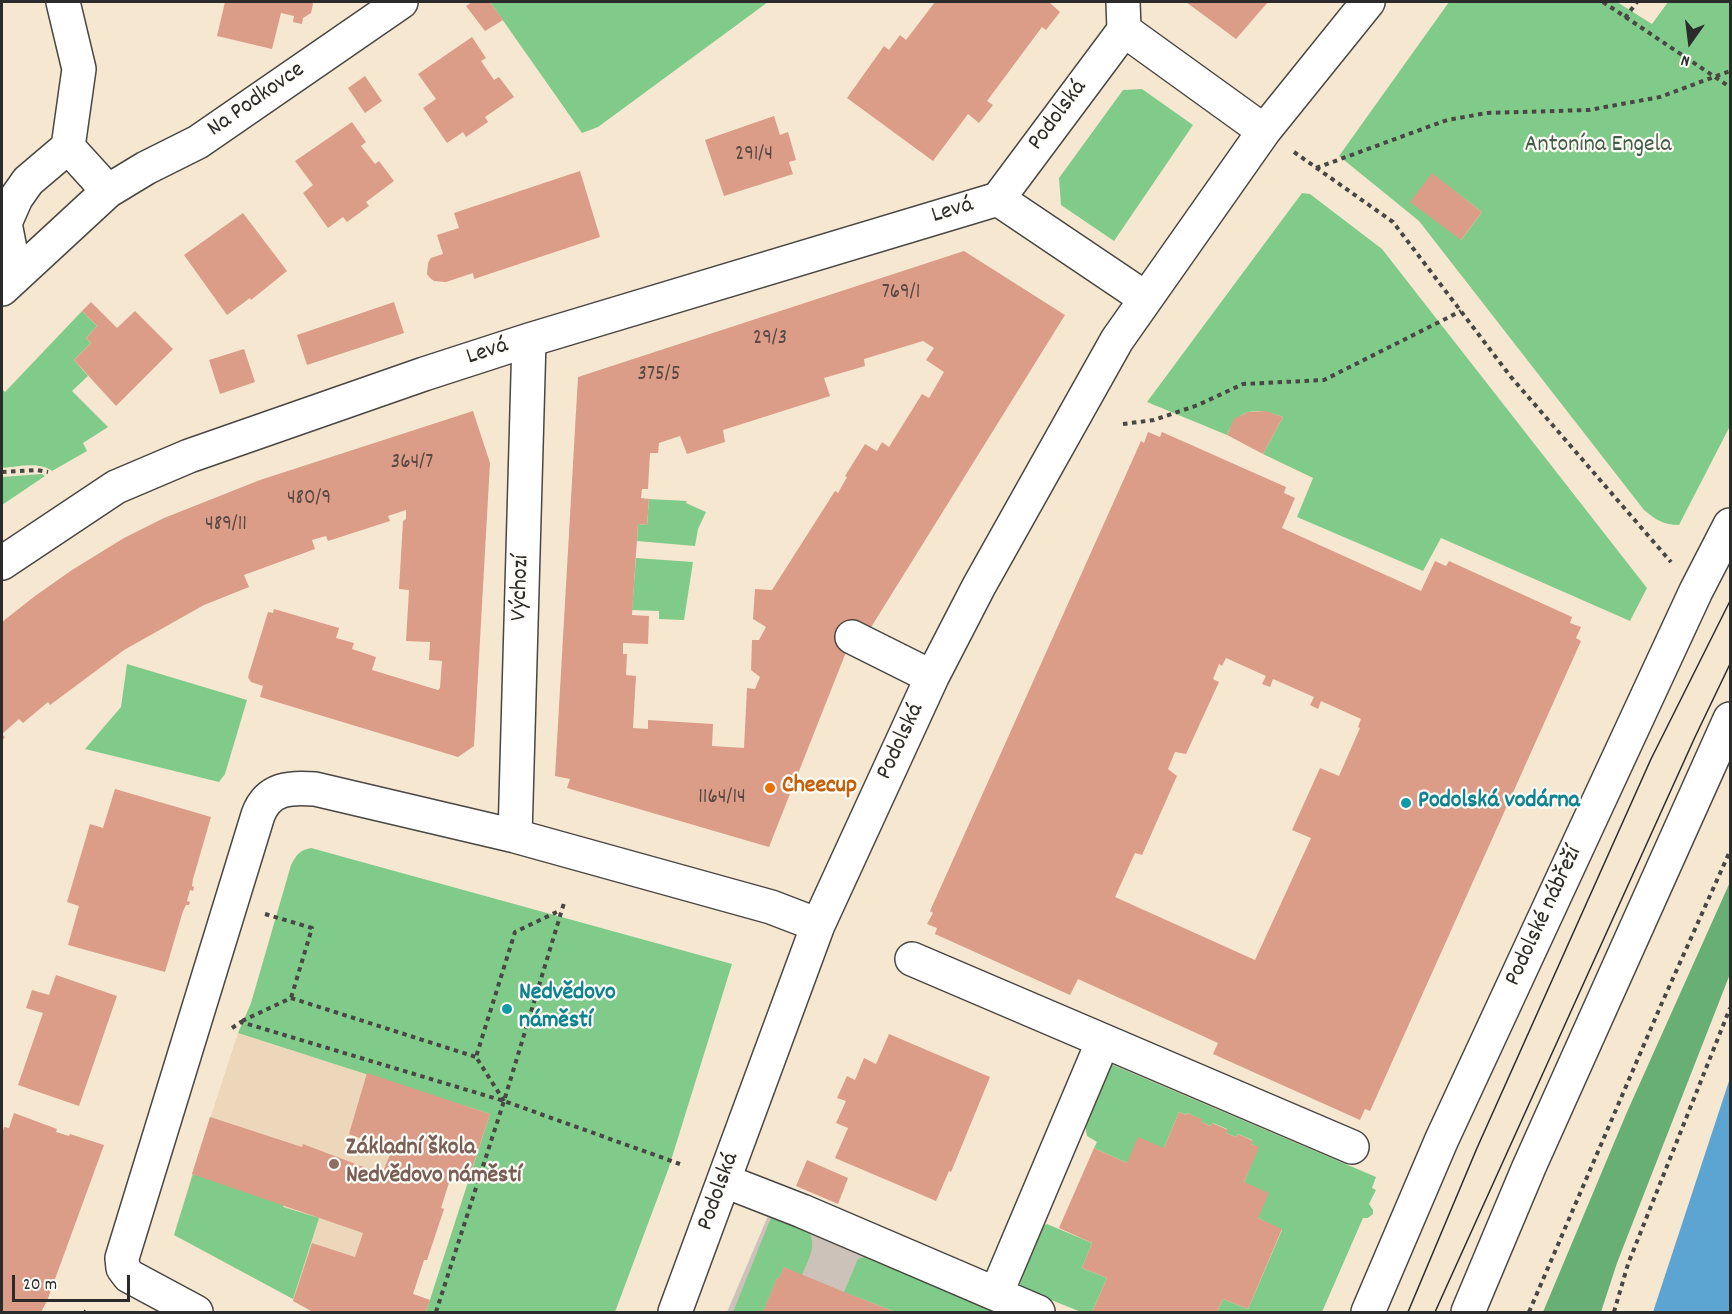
<!DOCTYPE html>
<html>
<head>
<meta charset="utf-8">
<style>
  body { margin:0 }
  #map { position:relative; width:1732px; height:1314px; overflow:hidden; background:#f6e7d1; font-family:Dekko,sans-serif }
  canvas { display:block }
  .frame { position:absolute; inset:0; border:3px solid #2b2b2b; pointer-events:none }
  .north { position:absolute; left:1660px; top:12px; width:60px; height:60px; -webkit-text-stroke:4px #fdfcf7; paint-order:stroke; rotate:194deg; font-size:16px; font-weight:700; line-height:24px; text-align:center; color:#2b2b2b }
  .north::after { content:''; display:block; margin:auto; width:21px; height:27px; background:#2b2b2b; clip-path:polygon(50% 0,100% 100%,50% 72%,0 100%) }
  .scale { position:absolute; left:12px; top:1275px; width:118px; height:27px; box-sizing:border-box; border:3px solid #2b2b2b; border-top:0; padding-left:8px; font-size:18px; line-height:21px; white-space:nowrap; color:#2b2b2b; -webkit-text-stroke:4px #fdfcf7; paint-order:stroke }
</style>
</head>
<body>
<div id="map">
<canvas width="1732" height="1314"></canvas>
<div class="frame"></div>
<div class="north">N</div>
<div class="scale">20 m</div>
</div>
<script>
const c = document.querySelector('canvas').getContext('2d');
c.lineJoin = 'round';
function fill(path, color) {
  c.fillStyle = color;
  c.fill(path, 'evenodd');
}
function strokePath(path, color, width, dash) {
  c.strokeStyle = color;
  c.lineWidth = width;
  c.lineCap = dash ? 'butt' : 'round';
  c.setLineDash(dash || []);
  c.stroke(path);
}
function write(font, color, halo, rows, align = 'center') {
  c.font = font + ' Dekko,sans-serif';
  c.lineWidth = 4.5;
  c.setLineDash([]);
  c.textBaseline = 'middle';
  c.strokeStyle = halo;
  c.fillStyle = color;
  for (const [text, x, y, turn = 0] of rows) {
    c.save();
    c.translate(x, y);
    c.rotate((+turn || 0) * Math.PI / 180);
    c.textAlign = isNaN(turn) ? turn : align;
    if (halo) c.strokeText(text, 0, 0);
    c.fillText(text, 0, 0);
    c.restore();
  }
}
fill(new Path2D(`
  M 238,1033 L 490,1114 L 469,1178 L 452,1173 L 441,1207 L 444,1209 L 427,1260 L 424,1260 L 413,1294 L 430,1300 L 426,1312 L 313,1312 L 293,1301 L 293,1299 L 174,1235 L 192,1174 Z`), '#edd7bb');
fill(new Path2D(`
  M 771,1209 L 1009,1312 L 727,1312 Z`), '#ccc2b9');
fill(new Path2D(`
  M 490,2 L 768,2 L 598,127 L 582,133 Z
  M 1449,2 L 1617,2 L 1652,24 L 1668,2 L 1730,2 L 1730,426 L 1679,525 C 1664,525 1656,520 1644,510 L 1419,221 L 1339,156 ZM 1432,174 L 1482,212 L 1461,240 Z
  M 1142,89 L 1193,125 L 1114,241 L 1061,205 L 1059,178 L 1123,90 Z
  M 1302,193 L 1310,194 L 1382,249 L 1647,588 L 1630,621 L 1441,538 L 1423,571 L 1297,517 L 1313,478 L 1263,454 L 1283,417 C 1255,408 1239,407 1227,435 L 1147,402 Z
  M 82,311 L 97,326 L 86,338 L 91,343 L 74,360 L 88,376 L 72,391 L 108,427 L 83,443 L 87,451 L 52,471 C 39,461 17,467 2,468 L 2,391 L 3,390 L 5,392 Z
  M 42,474 L 45,476 L 2,505 L 2,477 Z
  M 649,499 L 687,501 L 686,503 L 706,512 L 698,529 L 695,546 L 637,541 L 638,524 L 647,525 Z
  M 636,558 L 693,562 L 684,620 L 659,619 L 659,611 L 632,610 Z
  M 127,664 L 247,700 L 225,774 L 219,782 L 85,749 L 121,707 Z
  M 311,848 L 732,964 L 668,1170 L 615,1312 L 426,1312 L 490,1114 L 238,1033 L 251,1003 L 291,865 C 296,855 300,850 311,848 Z
  M 1111,1064 L 1376,1177 L 1372,1188 L 1376,1190 L 1369,1204 L 1373,1210 L 1373,1214 L 1368,1218 L 1363,1218 L 1322,1312 L 1217,1312 L 1223,1299 L 1248,1309 L 1282,1230 L 1258,1218 L 1244,1182 L 1258,1147 L 1251,1144 L 1252,1140 L 1238,1134 L 1236,1137 L 1226,1133 L 1227,1129 L 1213,1123 L 1211,1126 L 1201,1122 L 1201,1119 L 1187,1113 L 1186,1115 L 1179,1112 L 1164,1148 L 1127,1163 L 1094,1148 L 1097,1142 L 1087,1136 L 1085,1125 Z
  M 193,1174 L 284,1204 L 283,1207 L 319,1218 L 293,1299 L 174,1235 Z
  M 773,1213 L 808,1230 C 818,1245 808,1260 802,1275 L 784,1267 L 779,1278 L 777,1278 L 763,1312 L 733,1312 Z
  M 1047,1224 L 1092,1243 L 1082,1268 L 1107,1278 L 1092,1312 L 1081,1312 L 1024,1289 L 1020,1284 L 1042,1226 Z
  M 870,1255 L 1007,1312 L 896,1312 L 844,1292 L 858,1259 Z`), '#80cb89');
fill(new Path2D(`
  M 1730,882 L 1730,974 L 1617,1263 L 1601,1312 L 1543,1312 L 1627,1112 Z`), '#68af75');
fill(new Path2D(`
  M 1730,1078 L 1730,1312 L 1653,1312 Z`), '#5ca5d3');
fill(new Path2D(`
  M 225,2 L 312,2 L 313,4 L 311,13 L 303,18 L 302,24 L 293,22 L 294,16 L 281,13 L 272,49 L 217,36 Z
  M 472,2 L 490,2 L 503,20 L 485,31 L 466,6 Z
  M 935,2 L 1049,2 L 1060,12 L 1046,30 L 1042,27 L 987,101 L 993,105 L 979,123 L 968,114 L 933,161 L 847,98 L 884,46 L 889,50 L 900,35 L 906,40 Z
  M 1186,2 L 1268,2 L 1236,39 Z
  M 472,37 L 486,58 L 481,61 L 494,80 L 499,77 L 514,97 L 485,117 L 488,122 L 466,137 L 463,132 L 447,143 L 423,108 L 436,99 L 418,74 Z
  M 365,76 L 382,101 L 365,113 L 348,88 Z
  M 774,116 L 780,135 L 788,132 L 796,160 L 789,162 L 793,174 L 724,196 L 705,140 Z
  M 352,122 L 366,142 L 361,146 L 375,164 L 379,161 L 394,181 L 366,202 L 369,206 L 347,222 L 343,217 L 328,228 L 303,193 L 313,185 L 295,161 Z
  M 580,171 L 600,237 L 474,279 L 473,273 L 446,282 L 434,281 L 430,278 L 427,274 L 428,263 L 431,258 L 443,254 L 437,235 L 459,228 L 454,213 Z
  M 1432,173 L 1482,212 L 1461,240 L 1410,202 Z
  M 243,213 L 287,271 L 251,300 L 250,298 L 227,315 L 184,255 Z
  M 964,251 L 1065,315 L 865,637 L 852,637 L 769,847 L 567,788 L 570,779 L 555,776 L 578,377 ZM 923,341 L 934,348 L 926,360 L 944,372 L 929,398 L 922,394 L 889,447 L 882,442 L 877,451 L 865,444 L 845,476 L 847,477 L 838,493 L 835,491 L 772,590 L 755,589 L 753,619 L 766,627 L 759,640 L 752,640 L 751,670 L 760,677 L 755,689 L 747,688 L 744,748 L 712,746 L 713,724 L 648,720 L 648,729 L 633,728 L 636,676 L 626,675 L 627,654 L 623,654 L 623,643 L 648,644 L 649,616 L 632,615 L 638,524 L 647,525 L 649,499 L 641,498 L 642,489 L 648,489 L 650,453 L 658,453 L 659,443 L 680,436 L 687,454 L 725,442 L 723,430 L 830,396 L 824,378 L 865,366 L 864,359 Z
  M 91,302 L 117,328 L 135,311 L 173,349 L 116,406 L 74,360 L 91,343 L 86,338 L 97,326 L 82,311 Z
  M 394,302 L 404,333 L 307,365 L 297,335 Z
  M 244,349 L 255,382 L 220,394 L 209,360 Z
  M 473,411 L 490,463 L 474,746 L 458,757 L 260,697 L 263,686 L 251,682 L 248,677 L 268,612 L 273,613 L 274,609 L 339,628 L 336,638 L 354,643 L 352,649 L 376,657 L 372,670 L 438,690 L 440,688 L 442,661 L 429,660 L 430,642 L 406,641 L 409,590 L 399,589 L 403,521 L 406,519 L 406,510 L 388,516 L 390,521 L 328,541 L 326,536 L 312,540 L 315,549 L 244,575 L 249,587 L 204,605 L 124,650 L 50,705 L 48,702 L 23,723 L 19,719 L 2,734 L 5,737 L 2,741 L 2,622 L 35,596 L 72,570 L 124,538 L 164,518 L 260,480 Z
  M 1266,411 L 1283,417 L 1263,454 L 1227,435 L 1234,419 L 1248,412 Z
  M 1148,432 L 1160,437 L 1162,432 L 1286,487 L 1284,493 L 1295,498 L 1282,528 L 1421,591 L 1435,561 L 1446,566 L 1449,561 L 1572,617 L 1570,623 L 1581,627 L 1576,638 L 1581,641 L 1370,1111 L 1365,1109 L 1360,1120 L 1213,1054 L 1218,1043 L 1078,979 L 1070,995 L 935,934 L 937,928 L 927,924 L 933,913 L 930,911 L 1141,441 L 1144,443 ZM 1226,658 L 1266,676 L 1262,684 L 1270,687 L 1273,679 L 1314,697 L 1310,705 L 1318,709 L 1321,701 L 1361,719 L 1358,727 L 1360,728 L 1339,776 L 1320,768 L 1292,830 L 1311,838 L 1255,960 L 1115,897 L 1135,853 L 1142,855 L 1177,776 L 1168,769 L 1175,752 L 1186,754 L 1219,682 L 1213,679 L 1219,664 L 1222,666 Z
  M 115,789 L 211,817 L 193,879 L 192,886 L 194,887 L 193,891 L 190,890 L 187,901 L 190,902 L 189,905 L 186,905 L 183,911 L 165,972 L 68,945 L 79,906 L 67,902 L 90,824 L 103,828 Z
  M 56,975 L 117,996 L 79,1106 L 18,1085 L 43,1013 L 26,1008 L 32,990 L 49,995 Z
  M 889,1034 L 990,1077 L 951,1172 L 949,1171 L 936,1201 L 835,1158 L 848,1128 L 836,1123 L 846,1101 L 837,1098 L 847,1076 L 855,1080 L 864,1058 L 876,1064 Z
  M 367,1073 L 490,1114 L 469,1178 L 452,1173 L 441,1208 L 444,1209 L 427,1260 L 424,1260 L 413,1294 L 430,1300 L 426,1312 L 313,1312 L 293,1301 L 312,1243 L 355,1257 L 363,1233 L 192,1174 L 210,1117 L 302,1147 L 303,1144 L 382,1174 L 392,1150 L 349,1134 Z
  M 1179,1112 L 1186,1115 L 1187,1113 L 1202,1119 L 1201,1122 L 1211,1126 L 1212,1123 L 1228,1130 L 1226,1133 L 1236,1137 L 1238,1134 L 1253,1141 L 1251,1144 L 1259,1147 L 1244,1182 L 1269,1193 L 1258,1218 L 1282,1229 L 1248,1309 L 1223,1299 L 1217,1312 L 1092,1312 L 1107,1278 L 1082,1268 L 1092,1243 L 1059,1228 L 1094,1148 L 1127,1163 L 1138,1137 L 1164,1148 Z
  M 14,1113 L 57,1129 L 56,1132 L 69,1136 L 70,1134 L 104,1145 L 47,1301 L 41,1312 L 2,1312 L 2,1134 L 4,1127 L 9,1128 Z
  M 807,1160 L 848,1178 L 838,1204 L 796,1186 Z
  M 784,1267 L 844,1292 L 895,1312 L 763,1312 L 777,1278 L 779,1278 Z`), '#db9d88');
const minor = new Path2D(`
  M 63,2 L 79,69 L 68,147 L 108,191
  M 1123,2 L 1124,30
  M 1124,30 L 1264,131
  M 998,199 L 1124,30
  M 998,199 L 1145,298
  M 15,275 L 5,223 L 16,198 L 28,181 L 68,147
  M 2,289 L 108,191 L 146,168 L 198,142 L 401,2
  M 2,563 L 116,487 L 189,456 L 424,374 L 529,340 L 998,199
  M 852,637 L 932,677
  M 515,836 L 529,340
  M 912,959 L 1352,1147
  M 725,1181 L 802,1211 L 1038,1312
  M 996,1294 L 1103,1041
  M 196,1312 L 129,1276 L 123,1268 L 122,1258 L 258,815 C 268,788 290,787 315,789 L 515,836 L 771,907 L 818,925
  M 675,1312 L 818,925 L 932,677 L 979,586 L 1117,340 L 1264,131 L 1368,2`);
const major = new Path2D(`
  M 1368,1312 L 1442,1139 L 1696,591 L 1730,525
  M 1468,1312 L 1529,1167 L 1730,719`);
strokePath(minor, '#494744', 36);
strokePath(major, '#494744', 36);
strokePath(new Path2D(`
  M 1603,2 L 1730,87
  M 1625,18 L 1637,2
  M 1294,152 L 1393,222 L 1511,377 L 1671,562
  M 1316,168 L 1447,120 L 1487,113 L 1589,110 L 1660,97 L 1730,71
  M 1123,424 L 1154,420 L 1198,405 L 1243,384 L 1324,380 L 1461,311
  M 2,472 L 37,470 L 48,472
  M 265,914 L 312,928 L 291,998
  M 242,1021 L 291,998 L 476,1057
  M 232,1028 L 241,1022 L 504,1101 L 680,1164
  M 504,1101 L 476,1057 L 515,932 L 561,910
  M 85,1312 L 86,1311
  M 436,1312 L 504,1101 L 564,903
  M 1529,1312 L 1661,1005 L 1730,851
  M 1614,1312 L 1628,1264 L 1730,1008`), '#494744', 4, [4.5, 4.5]);
strokePath(minor, '#fff', 33);
strokePath(major, '#fff', 33);
strokePath(new Path2D(`
  M 1408,1312 L 1477,1148 L 1651,759 L 1730,601
  M 1435,1312 L 1695,737 L 1730,664`), '#2b2b2b', 1.5);
for (const [x, y, r, color] of [
  [770,788,6,"#e8710a"],
  [1406,803,6,"#0f9aa8"],
  [507,1009,6,"#0f9aa8"],
  [334,1164,6,"#8d6e63"]
]) {
  const dot = new Path2D();
  dot.arc(x, y, r, 0, 2 * Math.PI);
  c.fillStyle = color;
  c.fill(dot);
  strokePath(dot, '#fdfcf7', 2);
}
write('21px', '#574842', null, [
  ["291/4",754,156],
  ["769/1",901,294],
  ["29/3",770,340],
  ["375/5",659,376],
  ["364/7",412,464],
  ["480/9",309,500],
  ["489/11",226,526],
  ["1164/14",722,799]
]);
write('24px', '#2b2b2b', '#fdfcf7', [
  ["Na Podkovce",257,101,-35],
  ["Podolská",1059,116,-53],
  ["Levá",953,212,-17],
  ["Levá",488,353,-18],
  ["Výchozí",522,588,-88],
  ["Podolská",902,742,-65],
  ["Podolské nábřeží",1545,917,-65],
  ["Podolská",720,1192,-70]
]);
write('24px', '#445b47', '#fdfcf7', [
  ["Antonína Engela",1598,147]
]);
write('bold 24px', '#c56008', '#fdfcf7', [
  ["Cheecup",782,788]
], 'left');
write('bold 24px', '#0d838f', '#fdfcf7', [
  ["Podolská vodárna",1418,803],
  ["Nedvědovo",519,995],
  ["náměstí",519,1023]
], 'left');
write('bold 24px', '#785e54', '#fdfcf7', [
  ["Základní škola",346,1150],
  ["Nedvědovo náměstí",346,1178]
], 'left');
</script>
</body>
</html>
